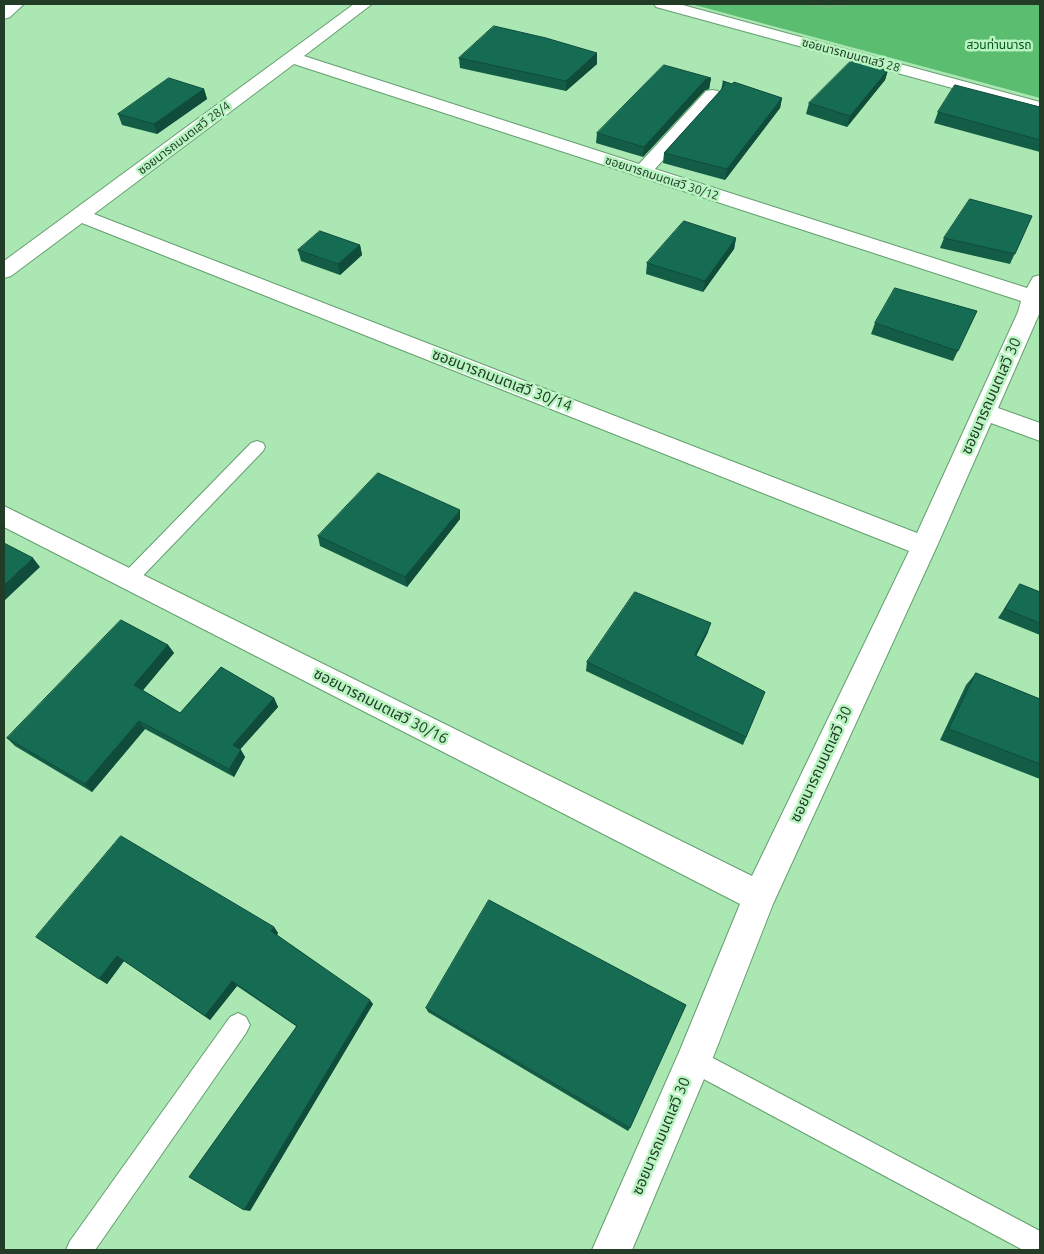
<!DOCTYPE html>
<html>
<head>
<meta charset="utf-8">
<style>
  body { margin:0 }
  #map { position:relative; width:1044px; height:1254px; overflow:hidden; background:#aae7b3; font-family:Ubuntu,sans-serif }
  canvas { display:block }
  .frame { position:absolute; inset:0; border:5px solid #233c28; pointer-events:none }
</style>
</head>
<body>
<div id="map">
<canvas width="1044" height="1254"></canvas>
<div class="frame"></div>
</div>
<script>
const c = document.querySelector('canvas').getContext('2d');
c.lineJoin = 'round';
function fill(path, color) {
  c.fillStyle = color;
  c.fill(path, 'evenodd');
}
function strokePath(path, color, width, dash) {
  c.strokeStyle = color;
  c.lineWidth = width;
  c.lineCap = dash ? 'butt' : 'round';
  c.setLineDash(dash || []);
  c.stroke(path);
}
function write(font, color, halo, rows, align = 'center') {
  c.font = font + ' Ubuntu,"Noto Sans Thai",sans-serif';
  c.lineWidth = 5;
  c.setLineDash([]);
  c.textBaseline = 'middle';
  c.strokeStyle = halo;
  c.fillStyle = color;
  for (const [text, x, y, turn = 0] of rows) {
    c.save();
    c.translate(x, y);
    c.rotate((+turn || 0) * Math.PI / 180);
    c.textAlign = isNaN(turn) ? turn : align;
    if (halo) c.strokeText(text, 0, 0);
    c.fillText(text, 0, 0);
    c.restore();
  }
}
fill(new Path2D(`
  M 691,4 L 1040,4 L 1040,98 Z`), '#5bbd70');
const service = new Path2D(`
  M 257,441 L 263,443 L 265,447 L 263,451 L 135,584 L 129,586 L 123,584 L 120,579 L 123,574 L 251,443 Z
  M 238,1013 L 246,1017 L 250,1025 L 246,1033 L 95,1250 L 66,1250 L 70,1241 L 230,1017 Z
  M 694,1048 L 1040,1231 L 1040,1250 L 1023,1250 L 685,1069 L 682,1060 L 685,1051 Z`);
const minor = new Path2D(`
  M 7,4 L 24,4 L 10,17 L 4,19 L 4,6 Z
  M 354,4 L 372,4 L 304,56 L 639,164 L 706,91 L 712,90 L 718,91 L 721,95 L 718,99 L 655,169 L 1027,288 L 1033,277 L 1040,275 L 1040,312 L 998,408 L 1040,423 L 1040,441 L 991,423 L 937,546 L 773,904 L 712,1060 L 632,1250 L 592,1250 L 680,1050 L 740,904 L 4,527 L 4,506 L 752,876 L 909,551 L 82,223 L 11,276 L 4,278 L 4,261 ZM 294,64 L 1021,301 L 1018,312 L 917,533 L 94,214 Z
  M 654,4 L 679,4 L 1040,102 L 1040,112 L 656,7 Z`);
strokePath(service, '#659f6f', 2);
strokePath(minor, '#659f6f', 2);
strokePath(new Path2D(`
  M 802,4 L 829,7 L 855,4`), '#7daf85', 2, [2, 2]);
fill(service, '#fff');
fill(minor, '#fff');
fill(new Path2D(`
  M 597,53 L 597,64 L 566,91 L 460,68 L 459,58 Z
  M 888,70 L 885,80 L 847,127 L 806,114 L 809,103 Z
  M 711,78 L 709,89 L 705,90 L 643,157 L 596,143 L 597,133 Z
  M 723,81 L 782,98 L 780,108 L 725,180 L 663,163 L 664,153 L 721,90 Z
  M 204,89 L 207,99 L 157,134 L 122,125 L 118,114 Z
  M 1040,107 L 1040,152 L 934,123 L 938,112 Z
  M 1032,216 L 1010,264 L 940,248 L 944,238 Z
  M 736,238 L 734,249 L 703,292 L 646,274 L 647,263 Z
  M 360,245 L 362,255 L 340,275 L 301,261 L 298,250 Z
  M 977,311 L 953,361 L 871,334 L 875,323 Z
  M 460,519 L 407,587 L 320,546 L 318,536 Z
  M 1020,584 L 1040,592 L 1040,635 L 998,618 L 1014,594 Z
  M 708,632 L 696,656 L 765,692 L 743,745 L 586,671 L 587,662 Z
  M 168,645 L 174,653 L 142,690 L 180,713 L 274,698 L 278,707 L 240,749 L 245,757 L 234,777 L 145,729 L 92,792 L 15,746 L 7,738 Z
  M 976,673 L 1040,699 L 1040,779 L 940,740 L 966,685 Z
  M 274,927 L 278,933 L 277,935 L 373,1004 L 250,1211 L 296,1026 L 237,986 L 210,1020 L 124,961 L 107,984 L 36,937 Z
  M 426,1008 L 630,1128 L 628,1131 L 428,1012 Z`), '#135d47');
fill(new Path2D(`
  M 597,53 L 597,64 L 566,91 L 566,81 Z
  M 888,70 L 885,80 L 847,127 L 850,116 Z
  M 711,78 L 709,89 L 705,90 L 643,157 L 644,147 L 706,79 Z
  M 204,89 L 207,99 L 157,134 L 154,124 Z
  M 782,98 L 780,108 L 725,180 L 727,169 Z
  M 736,238 L 734,249 L 703,292 L 705,281 Z
  M 360,245 L 362,255 L 340,275 L 338,264 Z
  M 460,510 L 460,519 L 407,587 L 405,577 Z
  M 33,558 L 40,567 L 4,601 L 4,585 Z
  M 711,623 L 708,632 L 692,664 L 695,655 Z
  M 168,645 L 174,653 L 140,694 L 134,685 Z
  M 274,698 L 278,707 L 237,753 L 233,745 Z
  M 139,721 L 145,729 L 92,792 L 85,784 Z
  M 241,750 L 245,757 L 234,777 L 229,769 Z
  M 274,927 L 278,933 L 276,937 L 271,931 Z
  M 117,956 L 124,961 L 107,984 L 99,979 Z
  M 232,981 L 237,986 L 210,1020 L 205,1016 Z
  M 370,1000 L 373,1004 L 250,1211 L 244,1210 Z`), '#0f4c3a');
const building = new Path2D(`
  M 494,26 L 546,38 L 597,53 L 566,81 L 459,58 Z
  M 851,61 L 888,70 L 850,116 L 809,103 Z
  M 664,65 L 711,78 L 706,79 L 644,147 L 597,133 Z
  M 169,78 L 204,89 L 154,124 L 118,114 Z
  M 723,81 L 732,84 L 734,82 L 782,98 L 727,169 L 664,153 L 721,90 L 725,84 Z
  M 955,85 L 1040,107 L 1040,140 L 938,112 Z
  M 970,199 L 1032,216 L 1015,254 L 944,238 Z
  M 684,221 L 736,238 L 705,281 L 647,263 Z
  M 320,231 L 360,245 L 338,264 L 298,250 Z
  M 895,288 L 977,311 L 958,351 L 875,323 Z
  M 378,473 L 460,510 L 405,577 L 318,536 Z
  M 4,543 L 33,558 L 4,585 Z
  M 1020,584 L 1040,592 L 1040,623 L 1005,609 Z
  M 635,592 L 711,623 L 695,655 L 765,692 L 746,737 L 587,662 Z
  M 121,620 L 168,645 L 134,685 L 180,713 L 221,667 L 274,698 L 233,745 L 241,750 L 229,769 L 139,721 L 85,784 L 7,738 Z
  M 976,673 L 1040,699 L 1040,764 L 949,729 Z
  M 121,836 L 274,927 L 271,931 L 370,1000 L 244,1210 L 189,1177 L 297,1026 L 232,981 L 205,1016 L 117,956 L 99,979 L 36,937 Z
  M 489,900 L 686,1005 L 630,1128 L 426,1008 Z`);
fill(building, '#166c53');
strokePath(building, '#0f4c3a', 1);
write('12px', '#065321', '#b7f4c0', [
  ["สวนท่านนารถ",999,45]
]);
write('12px', '#233c28', '#b7f4c0', [
  ["ซอยนารถมนตเสวี 28",851,55,15],
  ["ซอยนารถมนตเสวี 28/4",184,138,-37],
  ["ซอยนารถมนตเสวี 30/12",662,178,18]
]);
write('15px', '#233c28', '#b7f4c0', [
  ["ซอยนารถมนตเสวี 30/14",502,380,21],
  ["ซอยนารถมนตเสวี 30",991,396,-66],
  ["ซอยนารถมนตเสวี 30/16",381,706,27],
  ["ซอยนารถมนตเสวี 30",821,764,-65],
  ["ซอยนารถมนตเสวี 30",661,1136,-67]
]);
</script>
</body>
</html>
